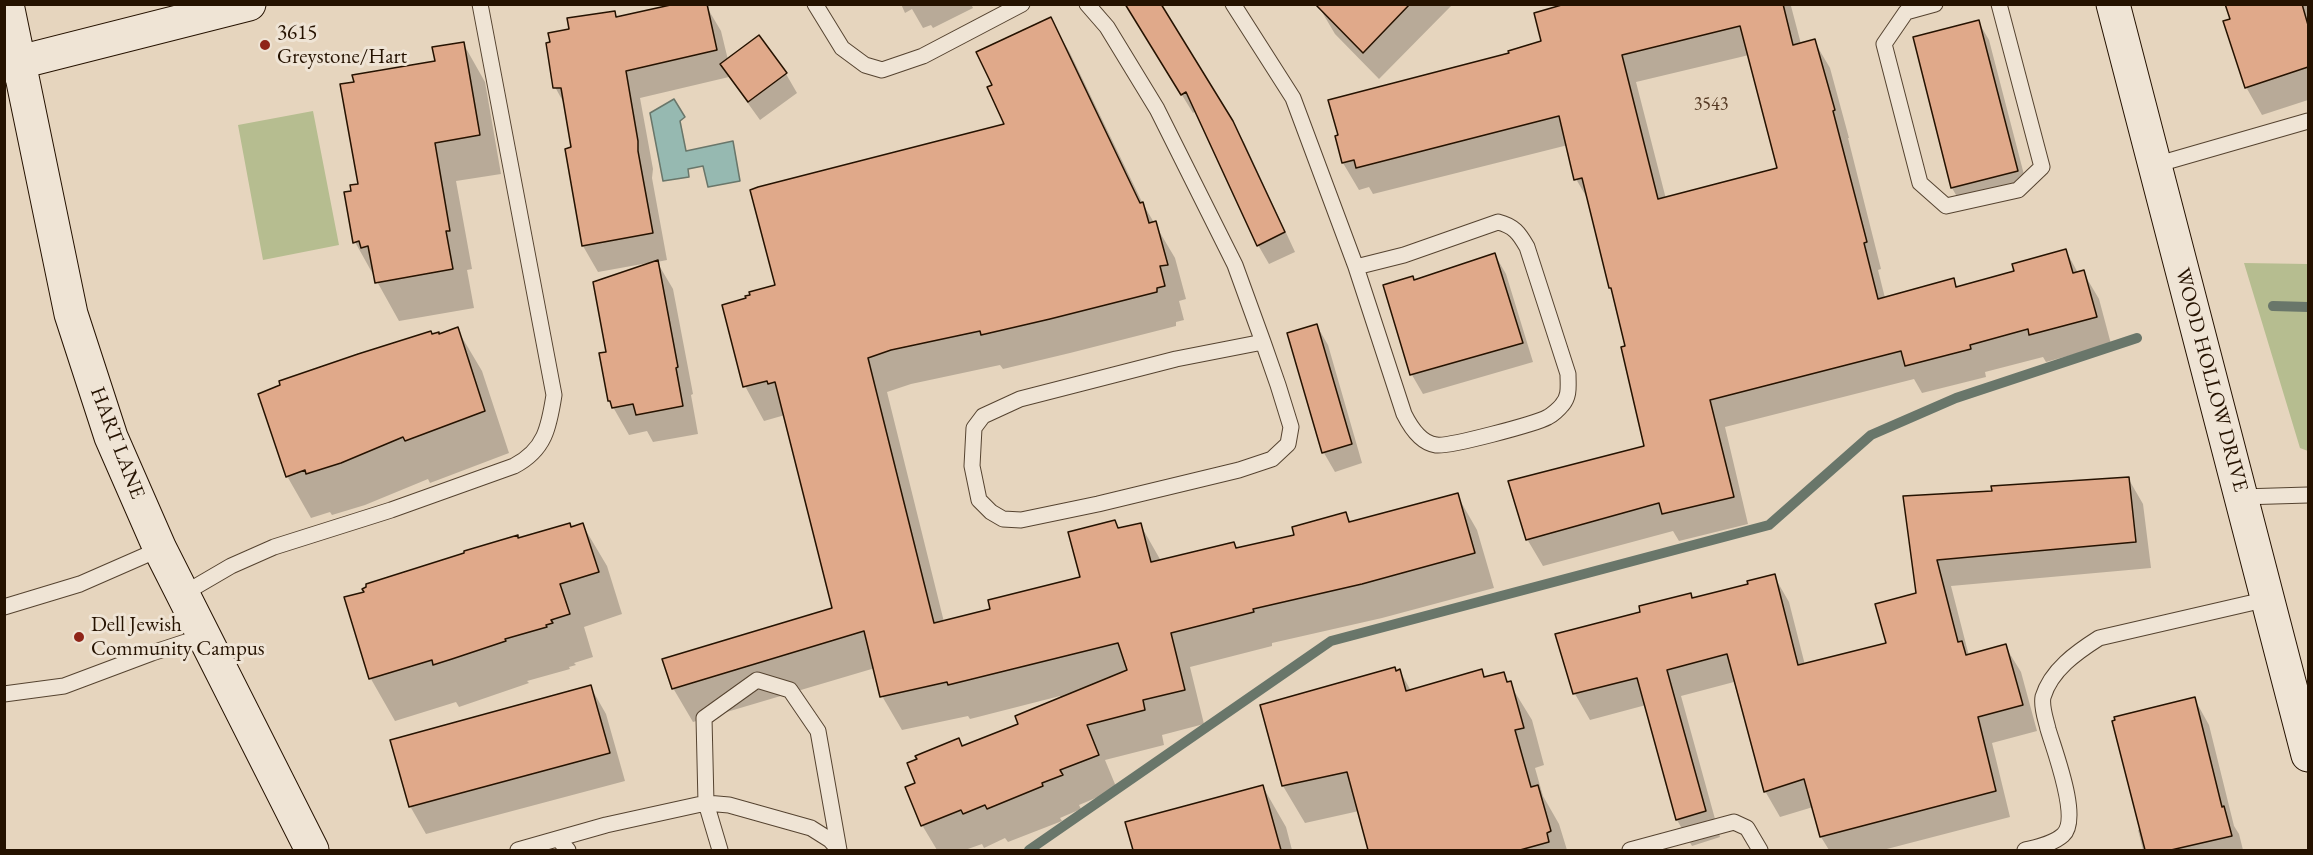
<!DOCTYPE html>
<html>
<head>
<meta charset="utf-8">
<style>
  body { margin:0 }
  #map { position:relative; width:2313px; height:855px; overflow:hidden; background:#e6d5be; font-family:"EB Garamond",serif }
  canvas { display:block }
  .frame { position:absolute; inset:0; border:6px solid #251200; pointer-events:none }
</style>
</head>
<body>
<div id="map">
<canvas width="2313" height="855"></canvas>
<div class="frame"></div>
</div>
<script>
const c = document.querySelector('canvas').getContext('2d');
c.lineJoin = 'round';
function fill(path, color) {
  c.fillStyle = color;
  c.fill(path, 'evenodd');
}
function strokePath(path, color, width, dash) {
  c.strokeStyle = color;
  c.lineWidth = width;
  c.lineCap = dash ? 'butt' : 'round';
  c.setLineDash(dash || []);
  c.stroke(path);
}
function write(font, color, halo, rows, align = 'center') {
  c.font = font + ' "EB Garamond",serif';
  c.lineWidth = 6;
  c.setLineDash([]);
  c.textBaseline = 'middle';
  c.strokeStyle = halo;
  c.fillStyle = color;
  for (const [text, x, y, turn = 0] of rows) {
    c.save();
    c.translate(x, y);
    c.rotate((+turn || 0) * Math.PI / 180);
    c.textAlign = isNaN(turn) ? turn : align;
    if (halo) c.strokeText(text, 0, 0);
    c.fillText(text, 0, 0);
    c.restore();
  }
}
fill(new Path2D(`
  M 313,111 L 339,245 L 263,260 L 238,125 Z
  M 2244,263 L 2308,264 L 2308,451 L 2300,448 Z`), '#b6bd90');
const water = new Path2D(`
  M 674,99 L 685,117 L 680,121 L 686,151 L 733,141 L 740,181 L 708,187 L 703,166 L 688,169 L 689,177 L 663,181 L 650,113 Z`);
fill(water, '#96b9b1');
strokePath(water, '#69766a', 1.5);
fill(new Path2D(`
  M 705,4 L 721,31 L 728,60 L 758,37 L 786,74 L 797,93 L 760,120 L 729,77 L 640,98 L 653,169 L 652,178 L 667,260 L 657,262 L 673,289 L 693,394 L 691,395 L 698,434 L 653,442 L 647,431 L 629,435 L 609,400 L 607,353 L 648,263 L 598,272 L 583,246 L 573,148 L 565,105 L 555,87 L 570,31 L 615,13 L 618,18 Z
  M 901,4 L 971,4 L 973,8 L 933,28 L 931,25 L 923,28 L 912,9 L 905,13 Z
  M 1126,4 L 1232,122 L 1244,142 L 1295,252 L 1269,264 L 1258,245 L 1196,111 L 1193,113 Z
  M 1321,4 L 1453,4 L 1379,79 L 1335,34 L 1319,7 Z
  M 1557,4 L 1795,4 L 1791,6 L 1801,44 L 1814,41 L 1830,68 L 1849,138 L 1848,138 L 1881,269 L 1878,270 L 1885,298 L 1953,280 L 1957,288 L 2016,272 L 2066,251 L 2078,273 L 2083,272 L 2099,299 L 2111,344 L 2046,362 L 2043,357 L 1985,372 L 1986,377 L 1922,393 L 1914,379 L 1725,427 L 1748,524 L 1679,541 L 1673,531 L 1543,566 L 1527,539 L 1646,447 L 1627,348 L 1614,294 L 1610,288 L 1590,203 L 1576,179 L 1568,145 L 1373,194 L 1369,187 L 1359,190 L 1343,163 L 1511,54 L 1543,43 L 1558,8 ZM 1749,55 L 1779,169 L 1666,199 L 1636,82 Z
  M 2227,4 L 2308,4 L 2308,100 L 2262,115 L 2246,87 Z
  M 1050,18 L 1070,53 L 1143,204 L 1175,258 L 1186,299 L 1179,301 L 1184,320 L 1176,322 L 1176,326 L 1070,353 L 1003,369 L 1000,365 L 911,384 L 887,392 L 944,622 L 992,610 L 1082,578 L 1118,530 L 1140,524 L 1161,561 L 1237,550 L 1296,536 L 1346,513 L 1351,523 L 1457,495 L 1477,530 L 1494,588 L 1382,618 L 1272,643 L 1272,646 L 1190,667 L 1204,724 L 1162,735 L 1164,745 L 1105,760 L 1117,789 L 1079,805 L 1081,809 L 1060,818 L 1062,821 L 1008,842 L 1005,838 L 984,848 L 982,844 L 965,850 L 937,850 L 922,825 L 917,784 L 1020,725 L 1061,698 L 1060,696 L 970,719 L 968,716 L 902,730 L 882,696 L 875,668 L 693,722 L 673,688 L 834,609 L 785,415 L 764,421 L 745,386 L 748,299 L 776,286 L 1006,125 L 993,85 Z
  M 1978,21 L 1989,40 L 2028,190 L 1963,207 L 1952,188 Z
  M 463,43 L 485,82 L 501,174 L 456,181 L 472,269 L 467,270 L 474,308 L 399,321 L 355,242 L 353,193 L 360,185 L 437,62 Z
  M 1495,255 L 1506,274 L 1533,362 L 1423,394 L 1412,375 L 1385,286 L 1414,281 Z
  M 1317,326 L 1328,345 L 1362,463 L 1335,472 L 1324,453 L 1289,334 Z
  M 457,329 L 482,371 L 509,453 L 430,483 L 428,479 L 365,505 L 332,515 L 330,512 L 311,518 L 287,476 L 432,336 Z
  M 2128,478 L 2143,504 L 2151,568 L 1951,586 L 1969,656 L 2005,646 L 2021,672 L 2037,731 L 1992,743 L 2010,817 L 1883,850 L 1829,850 L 1821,837 L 1813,807 L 1780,817 L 1765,791 L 1734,682 L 1681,696 L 1720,837 L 1692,846 L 1677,820 L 1646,705 L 1590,720 L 1575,694 L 1557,635 L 1750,585 L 1774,576 L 1789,602 L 1805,665 L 1887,644 L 1917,594 L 1905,497 L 1994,493 Z
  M 582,524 L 607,566 L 622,614 L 584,627 L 593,657 L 574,663 L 576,665 L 569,667 L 570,669 L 527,681 L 529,683 L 459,707 L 456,702 L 395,721 L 371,679 L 346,598 L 518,540 Z
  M 1400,671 L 1411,691 L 1481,671 L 1485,679 L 1503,673 L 1532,720 L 1544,765 L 1535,768 L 1543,796 L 1559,824 L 1567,850 L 1370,850 L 1359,811 L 1305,823 L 1283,786 L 1262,706 Z
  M 590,686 L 606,714 L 625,781 L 426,834 L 410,806 Z
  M 2194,698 L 2209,725 L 2234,826 L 2239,834 L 2243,850 L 2143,850 L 2138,830 L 2141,829 Z
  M 1263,787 L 1286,827 L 1292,850 L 1134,850 L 1127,823 Z`), '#0003');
strokePath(new Path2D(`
  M 2273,306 L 2308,307
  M 1029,850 L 1331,641 L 1769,525 L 1871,435 L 1956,398 L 2137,338`), '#69766a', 10);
const building = new Path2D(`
  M 675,4 L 707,4 L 717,50 L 626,71 L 638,141 L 638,151 L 653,233 L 582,246 L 565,149 L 571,147 L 561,88 L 553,88 L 546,43 L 550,42 L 548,33 L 569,29 L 567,18 L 615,11 L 616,17 Z
  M 1125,4 L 1161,4 L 1233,121 L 1285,232 L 1257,246 L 1186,92 L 1181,95 Z
  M 1315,4 L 1410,4 L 1363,53 Z
  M 1565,4 L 1783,4 L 1793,45 L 1815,39 L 1835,110 L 1833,111 L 1867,242 L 1864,243 L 1878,299 L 1954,278 L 1956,287 L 2014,271 L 2012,264 L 2066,249 L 2073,273 L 2084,270 L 2097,317 L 2029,335 L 2028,329 L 1970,345 L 1971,349 L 1905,366 L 1901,351 L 1710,400 L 1734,497 L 1662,514 L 1659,503 L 1526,540 L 1508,481 L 1644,446 L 1621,347 L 1625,346 L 1611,288 L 1609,288 L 1582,178 L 1574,180 L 1559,116 L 1356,168 L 1354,160 L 1342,163 L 1335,136 L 1338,135 L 1328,100 L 1509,53 L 1508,51 L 1541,41 L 1534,13 ZM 1740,26 L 1777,168 L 1658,199 L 1622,55 Z
  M 2225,4 L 2302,4 L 2308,25 L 2308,67 L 2245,88 L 2223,21 L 2230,19 Z
  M 1051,17 L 1140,203 L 1143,202 L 1149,223 L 1156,221 L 1168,265 L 1160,266 L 1165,286 L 1157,288 L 1157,292 L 1050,319 L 981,335 L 980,331 L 891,350 L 868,358 L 934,623 L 990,609 L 988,600 L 1080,577 L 1068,532 L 1115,520 L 1118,528 L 1141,523 L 1151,562 L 1234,542 L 1236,548 L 1294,535 L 1292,527 L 1346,512 L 1349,522 L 1458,493 L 1475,553 L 1362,584 L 1253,609 L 1254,612 L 1171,633 L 1185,690 L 1143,700 L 1145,710 L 1087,725 L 1099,755 L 1060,770 L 1063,775 L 1042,783 L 1043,786 L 987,809 L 985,805 L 963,814 L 961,810 L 921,826 L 905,787 L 915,783 L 907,763 L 917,759 L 915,756 L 959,738 L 962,746 L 1018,724 L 1015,716 L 1127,670 L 1118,643 L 948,685 L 947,682 L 880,697 L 864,631 L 672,689 L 662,659 L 832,608 L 775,382 L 768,384 L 767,381 L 743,387 L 722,305 L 746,298 L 745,296 L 750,295 L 749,292 L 775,285 L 750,190 L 758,187 L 1004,124 L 987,87 L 992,85 L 976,52 Z
  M 1979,20 L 2018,171 L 1951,188 L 1913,37 Z
  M 759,35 L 787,73 L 748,102 L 720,64 Z
  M 464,42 L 480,135 L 435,143 L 450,231 L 446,231 L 453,269 L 375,283 L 368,246 L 361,248 L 359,241 L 353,243 L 344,192 L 351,191 L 350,185 L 358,184 L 340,84 L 354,82 L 352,75 L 435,61 L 432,47 Z
  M 1495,253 L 1523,343 L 1410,375 L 1383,285 L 1413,276 L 1414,280 Z
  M 658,260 L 678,367 L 676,368 L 683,406 L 636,415 L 633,404 L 612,408 L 610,401 L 608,401 L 599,353 L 606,352 L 593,282 Z
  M 1317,324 L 1352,444 L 1322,453 L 1287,333 Z
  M 458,327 L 485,411 L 405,441 L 403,437 L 341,463 L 306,474 L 305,470 L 286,477 L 258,394 L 280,385 L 279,381 L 358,354 L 431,331 L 432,334 L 439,332 L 439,334 Z
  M 2129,477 L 2136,542 L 1937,560 L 1958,642 L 1962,641 L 1966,655 L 2006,644 L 2023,705 L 1978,717 L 1996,791 L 1820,837 L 1804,779 L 1764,792 L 1727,654 L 1667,670 L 1706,811 L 1676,820 L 1637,678 L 1573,694 L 1555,634 L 1640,612 L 1639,606 L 1691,593 L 1692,598 L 1748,584 L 1747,581 L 1775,574 L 1798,665 L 1886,643 L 1875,604 L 1916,593 L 1903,496 L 1992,491 L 1991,486 Z
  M 570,523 L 571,527 L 583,523 L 599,572 L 560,584 L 570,614 L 551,620 L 553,623 L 546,625 L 547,627 L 505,639 L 506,641 L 452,659 L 433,665 L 432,660 L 369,679 L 344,597 L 364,592 L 362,589 L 366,587 L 366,584 L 464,553 L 464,551 L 518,535 L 518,538 Z
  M 1395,667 L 1396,671 L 1400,669 L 1406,691 L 1482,669 L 1484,677 L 1504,672 L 1507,682 L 1511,681 L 1524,728 L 1515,730 L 1531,787 L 1538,785 L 1551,831 L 1547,833 L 1549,842 L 1520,850 L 1368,850 L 1347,772 L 1282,786 L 1260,705 Z
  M 591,685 L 610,753 L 409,807 L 390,740 Z
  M 2195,697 L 2222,807 L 2224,806 L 2232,836 L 2171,850 L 2145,850 L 2112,721 L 2115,720 L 2114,717 Z
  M 1263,785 L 1281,850 L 1133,850 L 1125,822 Z`);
fill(building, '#e0a98a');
strokePath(building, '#251200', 1.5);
const lane = new Path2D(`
  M 815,4 L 842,48 L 865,65 L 882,70 L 923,56 L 1022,4
  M 1087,4 L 1107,27 L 1157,109 L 1235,265 L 1263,342 L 1278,385 L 1291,427 L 1288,444 L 1272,459 L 1239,470 L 1098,504 L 1021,520 L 1003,519 L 991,512 L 979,500 L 972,466 L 974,428 L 983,416 L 1020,399 L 1176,359 L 1263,342
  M 1233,4 L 1293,98 L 1356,267 L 1404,414 C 1410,426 1420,443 1436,445 C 1449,447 1535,424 1548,417 C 1552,415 1559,409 1562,405 C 1570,396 1568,386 1568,374 L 1527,247 C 1519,233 1514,226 1498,222 L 1404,255 L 1356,267
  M 1935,4 L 1906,12 L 1884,44 L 1920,183 L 1946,206 L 2018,190 L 2042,167 L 1999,4
  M 2155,165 L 2308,121
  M 2241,497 L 2308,495
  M 183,594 L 231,566 L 274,547 L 391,510 L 514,466 C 545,450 549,427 554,395 L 480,4
  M 4,607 L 80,584 L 160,549
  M 4,694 L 64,686 L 152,653 L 204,636
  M 558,839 L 568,850
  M 518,850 L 606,825 L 706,803 L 729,805 L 811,828 L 830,840 L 839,850
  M 720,850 L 706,803 L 704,718 L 757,680 L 790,690 L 818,731 L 839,850
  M 1630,850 L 1734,822 L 1747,828 L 1760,850
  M 2025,850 C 2037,847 2053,844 2063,835 C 2081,819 2054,750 2048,729 C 2046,720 2041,707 2043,697 C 2051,670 2077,652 2099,638 L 2268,599`);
const secondary = new Path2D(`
  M 7,4 L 71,314 L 111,437 L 160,549 L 312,850
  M 2113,4 L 2308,755
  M 4,66 L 249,4`);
strokePath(lane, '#554330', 17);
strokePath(secondary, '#251200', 35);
strokePath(lane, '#efe4d5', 15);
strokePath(secondary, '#efe4d5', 33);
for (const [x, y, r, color] of [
  [265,45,6,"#8f2418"],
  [79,637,6,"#8f2418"]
]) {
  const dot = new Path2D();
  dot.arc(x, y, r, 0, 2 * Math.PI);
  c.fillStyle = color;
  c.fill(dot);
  strokePath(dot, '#efe4d5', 2);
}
write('18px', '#543822', null, [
  ["3543",1711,105]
]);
write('21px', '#251200', '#efe4d5', [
  ["3615",277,33],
  ["Greystone/Hart",277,57],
  ["Dell Jewish",91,625],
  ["Community Campus",91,649]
], 'left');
write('21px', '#251200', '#efe4d5', [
  ["WOOD HOLLOW DRIVE",2211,380,75],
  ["HART LANE",117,443,69]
]);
</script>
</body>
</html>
